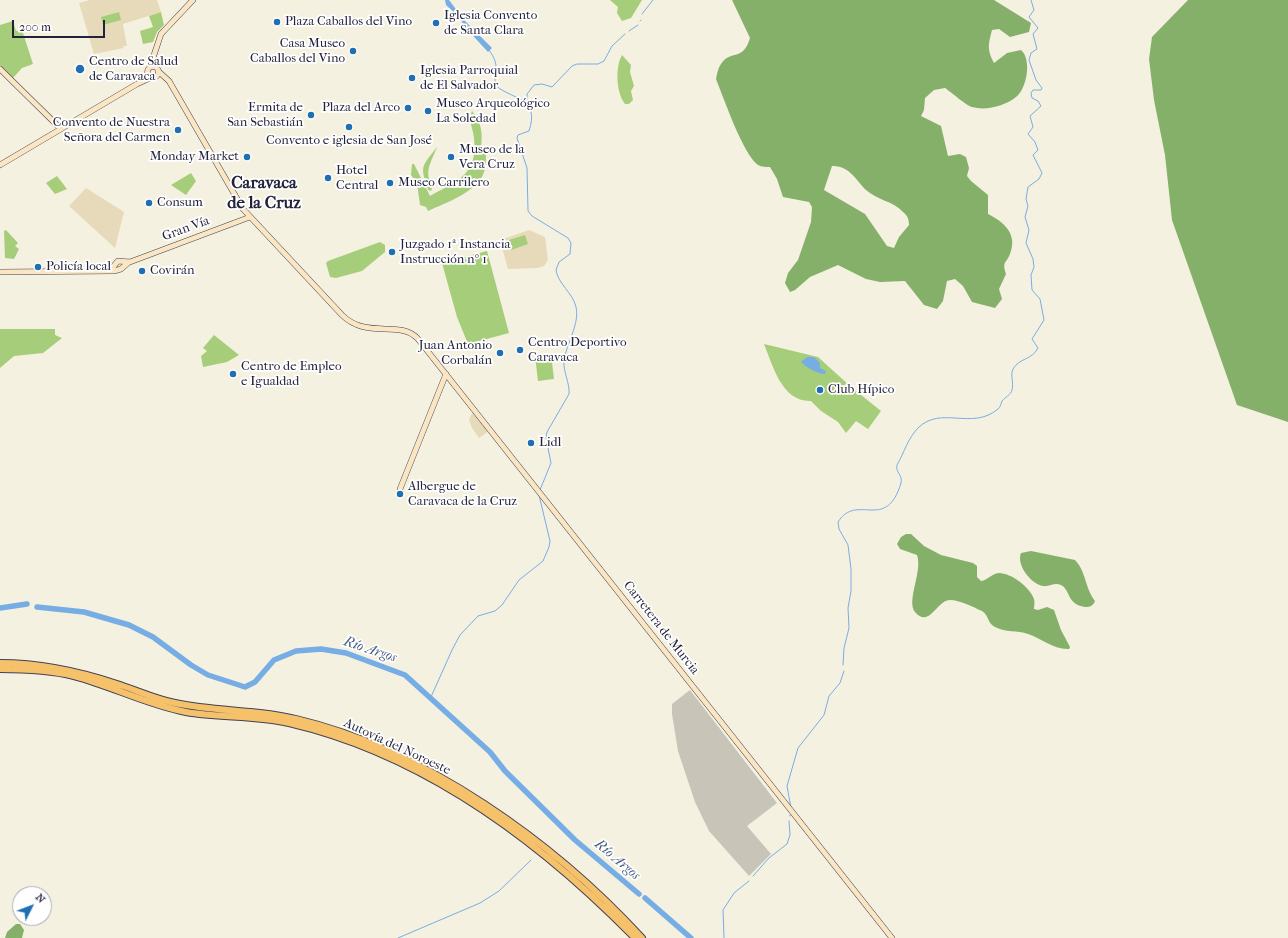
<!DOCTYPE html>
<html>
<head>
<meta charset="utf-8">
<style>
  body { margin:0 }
  #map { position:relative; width:1288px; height:938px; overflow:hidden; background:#f5f1e0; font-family:"IM FELL French Canon",serif }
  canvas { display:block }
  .north { position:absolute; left:12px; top:886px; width:40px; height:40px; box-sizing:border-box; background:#fff; border:1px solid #a7a7b1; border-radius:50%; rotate:48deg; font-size:11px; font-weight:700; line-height:16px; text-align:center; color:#22223b }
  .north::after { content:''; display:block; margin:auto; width:14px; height:18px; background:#1f6fb2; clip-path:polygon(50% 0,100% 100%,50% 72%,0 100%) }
  .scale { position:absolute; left:12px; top:20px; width:93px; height:18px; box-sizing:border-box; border:2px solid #22223b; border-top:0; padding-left:5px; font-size:12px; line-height:14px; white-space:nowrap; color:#22223b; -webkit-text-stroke:3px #fff; paint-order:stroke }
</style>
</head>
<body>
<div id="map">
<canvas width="1288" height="938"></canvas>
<div class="north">N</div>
<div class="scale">200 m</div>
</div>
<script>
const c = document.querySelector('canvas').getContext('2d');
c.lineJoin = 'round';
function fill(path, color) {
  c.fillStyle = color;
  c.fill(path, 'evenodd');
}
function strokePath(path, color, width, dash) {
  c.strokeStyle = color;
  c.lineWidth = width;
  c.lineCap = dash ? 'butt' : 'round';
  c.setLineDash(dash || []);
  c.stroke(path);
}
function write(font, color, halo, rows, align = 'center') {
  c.font = font + ' "IM FELL French Canon",serif';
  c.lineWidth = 3.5;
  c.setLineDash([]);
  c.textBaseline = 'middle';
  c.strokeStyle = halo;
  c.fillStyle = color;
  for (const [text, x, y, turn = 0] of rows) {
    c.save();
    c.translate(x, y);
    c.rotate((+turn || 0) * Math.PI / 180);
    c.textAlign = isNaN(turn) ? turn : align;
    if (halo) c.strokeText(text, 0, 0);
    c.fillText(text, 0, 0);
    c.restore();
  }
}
fill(new Path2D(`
  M 90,0 L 157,0 L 161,12 L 123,24 L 127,46 L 123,46 L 124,48 L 94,54 L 79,3 Z
  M 86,188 L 124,212 L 115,248 L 69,206 Z
  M 529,230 L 545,237 L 548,260 L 544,266 L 538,268 L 508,269 L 500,240 Z
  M 473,412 L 489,431 L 479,438 L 472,428 L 469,419 Z`), '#e7daba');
fill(new Path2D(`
  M 690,690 L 777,803 L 747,826 L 771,854 L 749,876 L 709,831 L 695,802 L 678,751 L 672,714 L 672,704 Z`), '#c8c4b8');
fill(new Path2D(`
  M 610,0 L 642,0 L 631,18 L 622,21 L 617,13 L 618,7 Z
  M 119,12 L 121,20 L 103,25 L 101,17 Z
  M 161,12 L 164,25 L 157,32 L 153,42 L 143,44 L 140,31 L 153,27 L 149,16 Z
  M 13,21 L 16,31 L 22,30 L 33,64 L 22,68 L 13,78 L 0,65 L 0,25 Z
  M 622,55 L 631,65 L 630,72 L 634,86 L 631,91 L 633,100 L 629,104 L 625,104 C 616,93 615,67 622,55 Z
  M 472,111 C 481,122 483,132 481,147 L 486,153 C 486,159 486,167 484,172 C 478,192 445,203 428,211 L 426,207 L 420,205 L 417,183 L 411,175 L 412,164 L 414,164 L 430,196 C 458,180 478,175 474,138 C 473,128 468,121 472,111 Z
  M 437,147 C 433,159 422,173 433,186 L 431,191 L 428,190 C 420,165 421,168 437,147 Z
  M 191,173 L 196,181 L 186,195 L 171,185 Z
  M 57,176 L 67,189 L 55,194 L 46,183 Z
  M 6,230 L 18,243 L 15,246 L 19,249 L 14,259 L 5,258 L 4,231 Z
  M 525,235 L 528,244 L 511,250 L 509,240 Z
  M 380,242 L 385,245 L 385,252 L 362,271 L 336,278 L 330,277 L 326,263 L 328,261 Z
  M 487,251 L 509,333 L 468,344 L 457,317 L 442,263 Z
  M 0,329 L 55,329 L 55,335 L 62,338 L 43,353 L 14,356 L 0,368 Z
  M 214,335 L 239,355 L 227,362 L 203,367 L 201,356 L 207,351 L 203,348 Z
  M 764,344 L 818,357 L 850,386 L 881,411 L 868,429 L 856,421 L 846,433 L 838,422 L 821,411 L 811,401 C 782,402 773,366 764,344 Z
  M 551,354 L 554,379 L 538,381 L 535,356 Z`), '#a6cd79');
fill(new Path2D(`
  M 732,0 L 994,0 L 1031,23 L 1029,32 L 1010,37 L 999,29 L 992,30 C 988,45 987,50 994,63 L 1007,53 L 1021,50 C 1032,59 1027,89 1016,97 C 1005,106 986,111 972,107 C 967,106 951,92 945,88 L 934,90 L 925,98 L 924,110 L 921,116 L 941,126 L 948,156 L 960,154 L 966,157 L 969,168 L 967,176 L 971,181 L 988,195 L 988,214 C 1004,222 1018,234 1010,254 C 1006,264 1002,261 1006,274 L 999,289 L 1002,299 L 995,308 L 972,302 L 963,286 L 955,279 L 947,281 L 943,301 L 937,309 L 924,305 L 905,281 L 880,282 L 866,279 L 838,265 L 810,277 L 795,290 L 790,292 L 785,283 L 788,273 L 798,260 L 811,222 L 812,207 L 809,202 L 783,197 L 777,179 L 770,167 C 766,167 762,167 758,165 C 743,154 724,99 716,79 C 717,74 718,68 721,64 C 731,49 743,62 750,38 ZM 832,166 C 849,165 856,180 866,190 C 877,200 893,201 903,212 C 908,216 909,220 909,225 L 899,237 L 894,248 L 887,246 L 865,214 L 824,190 Z
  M 1188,0 L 1288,0 L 1288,422 L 1237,405 L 1172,220 L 1165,155 L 1154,100 L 1149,59 L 1152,37 Z
  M 906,534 L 911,534 L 924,546 L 941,555 L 973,563 L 977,566 L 977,577 L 981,581 C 988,580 991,574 999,573 C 1011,573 1030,587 1034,599 C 1035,602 1034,606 1034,609 L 1038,610 L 1047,607 L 1054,610 L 1061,630 L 1070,647 L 1069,649 C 1054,650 1041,638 1028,634 C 1017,630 1006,633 995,627 C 987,623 989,615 982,611 C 973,607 960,600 950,600 C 937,600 929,629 915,612 C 906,601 923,571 917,555 L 900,549 L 897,544 L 901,537 Z
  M 1031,551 L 1075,560 C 1086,571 1085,588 1095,601 C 1093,606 1090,607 1085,607 C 1066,604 1071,590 1061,585 C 1054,582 1050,587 1043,586 C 1031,584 1016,565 1021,553 Z
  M 16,924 L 20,924 L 24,930 L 22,938 L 5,938 L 7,932 Z`), '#84b069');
fill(new Path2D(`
  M 445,0 L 449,0 L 464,20 L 492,48 L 488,52 L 464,26 L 460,18 L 446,5 Z
  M 807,357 L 814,357 L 820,363 L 820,368 L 826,371 L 825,374 C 818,374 807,368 801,362 Z`), '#76ade4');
strokePath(new Path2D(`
  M 642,14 L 653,0
  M 640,21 L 641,20
  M 629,31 L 638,25
  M 489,50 C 502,68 492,69 496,86 C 514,100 540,98 529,131 L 518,135 L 517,138 L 527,168 L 528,211 L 532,216 L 568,238 L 571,243 L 570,254 L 559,262 L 556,270 C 558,284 573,293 576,307 C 580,324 566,344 564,361 C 563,372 570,383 569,394 L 547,432 L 546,438 L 551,463 L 540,490
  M 527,104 L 527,94 L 534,85 L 542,84 L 552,87 L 572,66 L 577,64 L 598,64 L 604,61 L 612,46 L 625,34
  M 843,665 L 844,648 L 849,628 L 848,608 L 851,591 L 851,569 L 848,545 L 839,529 L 838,522 C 857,492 886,533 901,483 C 903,475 895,472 897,465 C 904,453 908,438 918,428 C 941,405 972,431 998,409 C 1000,408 1001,404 1002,401 C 1005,397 1011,395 1012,390 C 1014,383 1010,375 1013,369 C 1019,358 1032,360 1038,348 L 1032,339 L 1044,320 L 1040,299 L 1032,290 L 1031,275 L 1034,267 L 1033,259 L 1026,243 L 1029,230 L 1025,217 L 1028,206 L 1026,199 L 1028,187 L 1039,179 L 1042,173 L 1033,155 L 1038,150 L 1035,142 L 1028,134 L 1033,127 L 1030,116 L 1041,106 L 1038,101 L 1032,98 L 1031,93 L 1033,90 L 1041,90 L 1042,88 L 1036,80 L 1029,60 L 1031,53 L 1037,49 L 1033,34 L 1038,28 L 1029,17 L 1034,10 L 1031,0
  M 431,697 L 452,650 L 460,635 L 478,616 L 495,611 L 502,605 L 519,580 L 543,561 L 549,547 L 550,541 L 539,495
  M 791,808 L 787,786 L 798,748 L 824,715 L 829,696 L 840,683 L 844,671
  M 790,816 L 790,815
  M 753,876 L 769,858 L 787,844 L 790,835 L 789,821
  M 398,938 L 480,903 L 499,891 L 531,860
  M 724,938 L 723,910 L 734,893 L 749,881`), '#76ade4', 1);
strokePath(new Path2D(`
  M 37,607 L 84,612 L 129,625 L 153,637 L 191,665 L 208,675 L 245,687 L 255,682 L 274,660 L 296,651 L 321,649 L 346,653 L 405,675 L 490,752 L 505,771 L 575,840 L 639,894
  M 0,608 L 27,604
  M 645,898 L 691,938`), '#76ade4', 5.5);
const secondary = new Path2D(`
  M147.5 72a5.5 5.5 0 1 1 11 0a5.5 5.5 0 1 1-11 0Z
  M 150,67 L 161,34 L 193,0
  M 0,69 L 61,129
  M 158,71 L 169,81 L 243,209 L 342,315 C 367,340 400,319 418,339 L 892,938
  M 0,165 L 137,84 L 152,77
  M 105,271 L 112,268 L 118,261 L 130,262 L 250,217
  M 0,272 L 114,271 L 121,269 L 129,262
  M 400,489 L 446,374`);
const highway = new Path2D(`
  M 0,663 C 40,663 78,671 117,684 C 136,690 155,699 175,703 C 215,712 257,709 296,719 C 424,749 554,842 642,938
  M 0,669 C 25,669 50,670 74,676 C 112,686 148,705 186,712 C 220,718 255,715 289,723 C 423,754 540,841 635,938`);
strokePath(secondary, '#424154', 6);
strokePath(highway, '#424154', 8);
strokePath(secondary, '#fbe6c4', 5);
strokePath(highway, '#f5c16b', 6);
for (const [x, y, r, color] of [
  [277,22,4,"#1f6fb2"],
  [436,23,4,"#1f6fb2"],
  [353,51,4,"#1f6fb2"],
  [80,69,5,"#1f6fb2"],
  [412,78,4,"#1f6fb2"],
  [408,108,4,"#1f6fb2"],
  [428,111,4,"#1f6fb2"],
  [311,115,4,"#1f6fb2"],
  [349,127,4,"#1f6fb2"],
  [178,130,4,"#1f6fb2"],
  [247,157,4,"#1f6fb2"],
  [451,157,4,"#1f6fb2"],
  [328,178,4,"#1f6fb2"],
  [390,183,4,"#1f6fb2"],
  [149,203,4,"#1f6fb2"],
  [392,252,4,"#1f6fb2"],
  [38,267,4,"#1f6fb2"],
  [142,271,4,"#1f6fb2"],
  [520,350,4,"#1f6fb2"],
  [500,353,4,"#1f6fb2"],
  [233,374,4,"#1f6fb2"],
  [820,390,4,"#1f6fb2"],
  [531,443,4,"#1f6fb2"],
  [400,494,4,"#1f6fb2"]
]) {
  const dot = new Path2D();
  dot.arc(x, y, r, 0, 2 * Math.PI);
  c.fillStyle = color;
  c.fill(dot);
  strokePath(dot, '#fff', 1.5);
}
write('13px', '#22223b', '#fff', [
  ["Iglesia Convento",444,16],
  ["de Santa Clara",444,31],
  ["Plaza Caballos del Vino",285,22],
  ["Casa Museo",345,44,"right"],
  ["Caballos del Vino",345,59,"right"],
  ["Centro de Salud",89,62],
  ["de Caravaca",89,77],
  ["Iglesia Parroquial",420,71],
  ["de El Salvador",420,86],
  ["Museo Arqueológico",436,104],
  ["La Soledad",436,119],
  ["Ermita de",303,108,"right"],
  ["San Sebastián",303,123,"right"],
  ["Plaza del Arco",400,108,"right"],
  ["Convento de Nuestra",170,123,"right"],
  ["Señora del Carmen",170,138,"right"],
  ["Convento e iglesia de San José",349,141,"center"],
  ["Museo de la",459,150],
  ["Vera Cruz",459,165],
  ["Monday Market",239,157,"right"],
  ["Hotel",336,171],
  ["Central",336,186],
  ["Museo Carrilero",398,183],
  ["Consum",157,203],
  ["Juzgado 1ª Instancia",400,245],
  ["Instrucción nº 1",400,260],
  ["Policía local",46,267],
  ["Covirán",150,271],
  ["Centro Deportivo",528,343],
  ["Caravaca",528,358],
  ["Juan Antonio",492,346,"right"],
  ["Corbalán",492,361,"right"],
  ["Centro de Empleo",241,367],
  ["e Igualdad",241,382],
  ["Club Hípico",828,390],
  ["Lidl",539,443],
  ["Albergue de",408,487],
  ["Caravaca de la Cruz",408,502]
], 'left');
write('13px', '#22223b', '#fff', [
  ["Gran Vía",186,229,-20],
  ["Carretera de Murcia",661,628,52],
  ["Autovía del Noroeste",397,747,25]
]);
write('italic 14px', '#445a7f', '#fff', [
  ["Río Argos",370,650,18],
  ["Río Argos",617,860,40]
]);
write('bold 17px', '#22223b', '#fff', [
  ["Caravaca",264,184],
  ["de la Cruz",264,204]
]);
</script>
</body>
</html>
